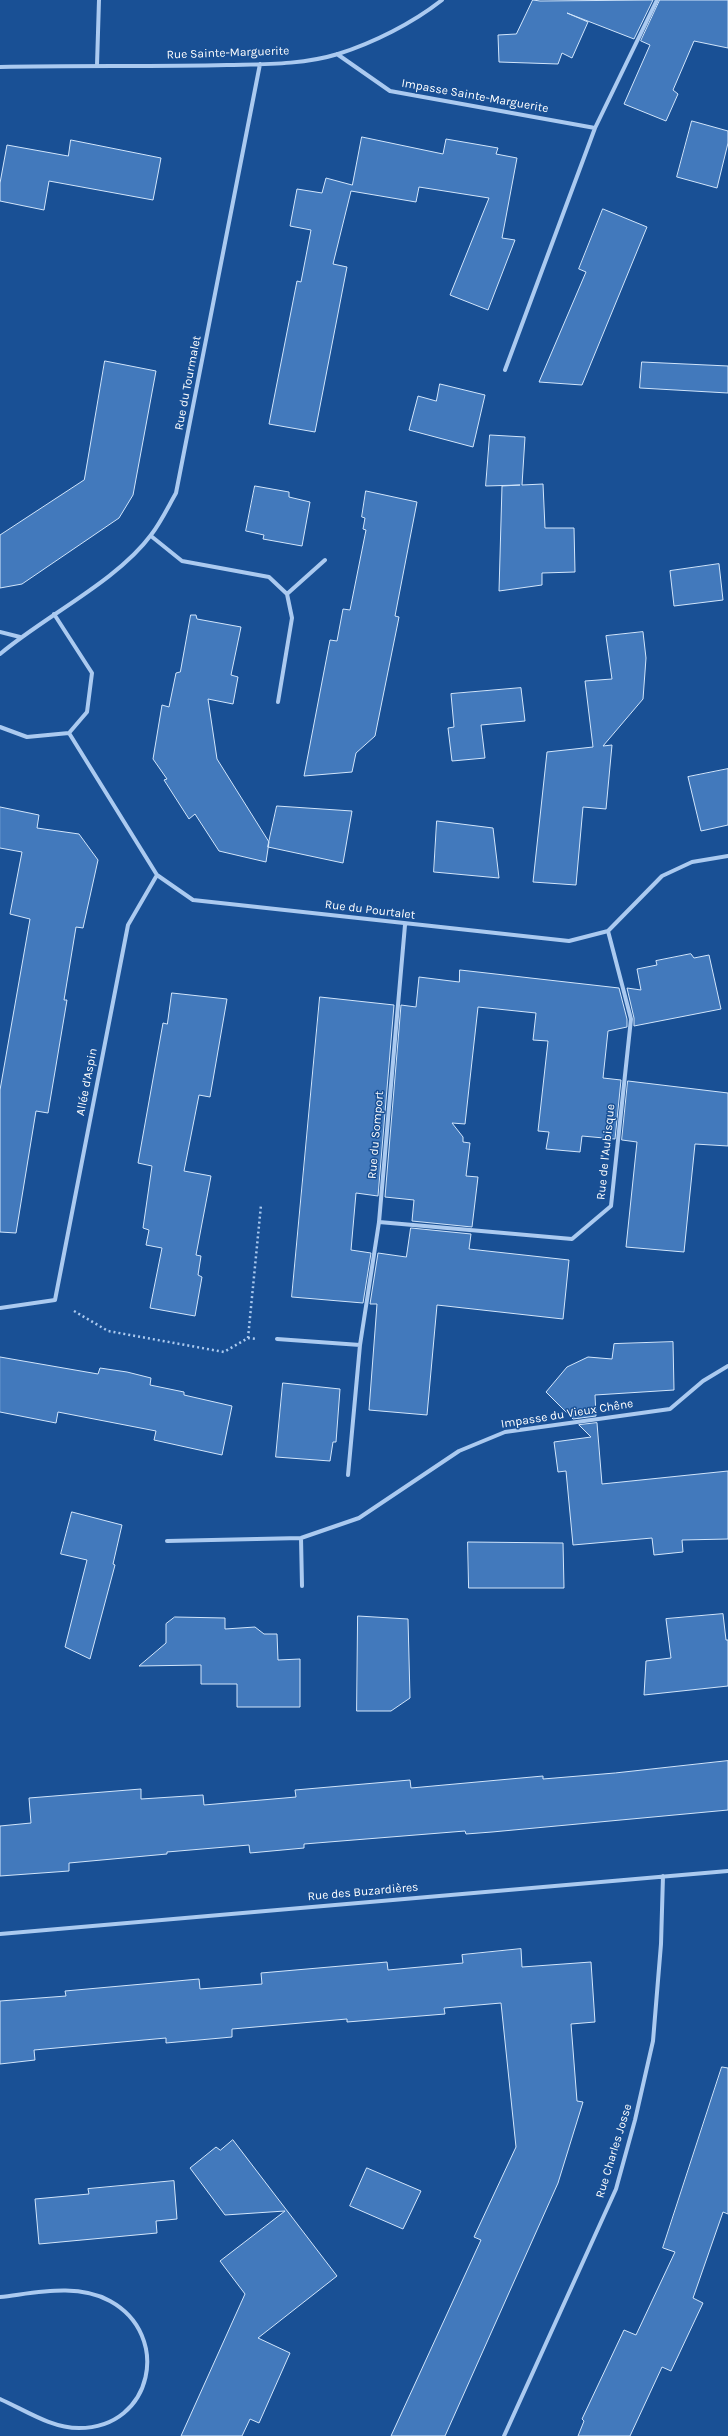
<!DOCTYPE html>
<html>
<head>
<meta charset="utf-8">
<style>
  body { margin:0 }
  canvas { display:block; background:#195095 }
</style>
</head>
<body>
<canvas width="728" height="2436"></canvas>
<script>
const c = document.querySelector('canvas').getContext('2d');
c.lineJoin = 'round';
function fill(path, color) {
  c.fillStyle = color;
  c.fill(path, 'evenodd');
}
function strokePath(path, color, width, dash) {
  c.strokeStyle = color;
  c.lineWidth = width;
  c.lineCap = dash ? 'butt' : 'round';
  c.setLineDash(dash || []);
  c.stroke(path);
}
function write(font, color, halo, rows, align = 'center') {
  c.font = font + ' Karla,sans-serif';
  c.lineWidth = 3;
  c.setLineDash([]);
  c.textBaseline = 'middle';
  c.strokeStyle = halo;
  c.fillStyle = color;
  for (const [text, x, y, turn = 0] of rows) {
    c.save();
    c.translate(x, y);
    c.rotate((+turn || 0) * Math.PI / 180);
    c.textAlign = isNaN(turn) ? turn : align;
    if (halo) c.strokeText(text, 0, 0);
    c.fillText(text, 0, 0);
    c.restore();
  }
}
const building = new Path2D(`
  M 533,0 L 540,1 L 653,0 L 634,39 L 567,13 L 588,22 L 572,58 L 562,53 L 558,64 L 499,62 L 498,35 L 516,34 Z
  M 660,0 L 728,0 L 728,48 L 694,41 L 673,90 L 678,94 L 666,121 L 624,104 L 650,45 L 641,41 Z
  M 692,121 L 728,131 L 728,143 L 717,188 L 677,177 Z
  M 362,137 L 443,154 L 446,139 L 498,148 L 496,154 L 517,158 L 502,238 L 515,240 L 488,310 L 450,295 L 489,198 L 419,187 L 416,202 L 351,191 L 333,264 L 347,267 L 315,432 L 269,424 L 297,281 L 301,282 L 311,230 L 290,226 L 297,189 L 322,193 L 326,178 L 352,185 Z
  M 71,140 L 161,158 L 153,200 L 49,181 L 44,210 L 0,201 L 0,183 L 7,145 L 68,156 Z
  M 603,209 L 647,227 L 582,385 L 539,382 L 586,272 L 579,269 Z
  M 105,361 L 156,371 L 133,495 L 119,518 L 22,584 L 0,588 L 0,535 L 84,480 Z
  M 642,362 L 728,366 L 728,393 L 640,388 Z
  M 440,384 L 485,395 L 473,447 L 409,430 L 418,396 L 436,401 Z
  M 490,435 L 525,437 L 522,485 L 543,484 L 545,528 L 574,528 L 575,572 L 542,573 L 542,585 L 499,591 L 502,486 L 520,485 L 486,486 Z
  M 255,486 L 289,492 L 289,497 L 310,502 L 302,546 L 263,539 L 264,535 L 246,531 Z
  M 366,491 L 417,502 L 395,616 L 399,617 L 375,736 L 356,753 L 352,772 L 304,776 L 330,640 L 337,641 L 343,609 L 350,610 L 366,530 L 363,529 L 365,518 L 362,517 Z
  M 719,564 L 723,600 L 674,606 L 670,571 Z
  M 191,615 L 196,615 L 197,619 L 241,627 L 231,675 L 238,677 L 233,704 L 208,699 L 217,759 L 269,842 L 266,862 L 219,851 L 195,814 L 189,819 L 164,780 L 167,779 L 153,759 L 162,705 L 169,707 L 176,673 L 180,672 Z
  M 643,632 L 646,658 L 643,699 L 603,746 L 612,745 L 606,809 L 583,807 L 576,885 L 533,882 L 547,752 L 593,747 L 585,681 L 612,679 L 606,636 Z
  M 521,688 L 525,721 L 481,725 L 485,758 L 452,761 L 448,728 L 454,727 L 451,694 Z
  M 728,769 L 728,825 L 701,831 L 688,777 Z
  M 277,806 L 352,811 L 343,863 L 268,847 Z
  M 0,807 L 39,815 L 37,828 L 79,834 L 98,860 L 83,928 L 76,927 L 64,1000 L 67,1000 L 48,1113 L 36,1111 L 16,1233 L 0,1232 L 0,1090 L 30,919 L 10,914 L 22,852 L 0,848 Z
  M 437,821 L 493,828 L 499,878 L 434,872 Z
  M 691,954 L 694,958 L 709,955 L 721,1009 L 634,1026 L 634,1018 L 627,988 L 641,990 L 637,969 L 657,965 L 656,961 Z
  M 460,970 L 619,988 L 627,1019 L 627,1027 L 608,1031 L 603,1078 L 621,1080 L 615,1139 L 582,1136 L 580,1152 L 546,1149 L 549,1132 L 538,1131 L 548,1041 L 533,1040 L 536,1013 L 478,1007 L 465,1124 L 452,1123 L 463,1137 L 463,1142 L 470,1143 L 466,1176 L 478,1177 L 472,1227 L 412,1221 L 414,1200 L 385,1197 L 401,1005 L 416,1007 L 419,977 L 459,982 Z
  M 172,993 L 227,999 L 210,1097 L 199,1095 L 184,1171 L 211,1176 L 196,1255 L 201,1256 L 198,1275 L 202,1277 L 195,1316 L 150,1308 L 162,1248 L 146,1245 L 149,1230 L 143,1228 L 152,1166 L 138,1163 L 163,1023 L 167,1024 Z
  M 320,997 L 394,1005 L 378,1196 L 356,1193 L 351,1250 L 371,1253 L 363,1303 L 292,1297 Z
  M 628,1081 L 728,1093 L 728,1146 L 695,1144 L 684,1252 L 626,1247 L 637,1142 L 622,1140 Z
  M 411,1228 L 471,1234 L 469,1249 L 569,1260 L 563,1319 L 437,1305 L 427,1415 L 369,1410 L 377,1304 L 370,1304 L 378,1253 L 406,1257 Z
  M 673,1342 L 674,1390 L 595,1395 L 596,1416 L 573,1419 L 546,1392 L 567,1367 L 588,1357 L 612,1359 L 614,1344 Z
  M 0,1357 L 98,1374 L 100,1368 L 127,1372 L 151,1378 L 150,1385 L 184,1392 L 184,1395 L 232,1406 L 222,1455 L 154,1440 L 156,1431 L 58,1412 L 56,1423 L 0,1412 Z
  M 283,1383 L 340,1389 L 336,1442 L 333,1442 L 330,1461 L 276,1457 Z
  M 597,1423 L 602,1484 L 728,1471 L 728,1539 L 682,1540 L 683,1552 L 654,1555 L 652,1538 L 573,1545 L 566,1471 L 558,1472 L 554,1442 L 591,1437 L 579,1425 Z
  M 72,1512 L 122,1525 L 113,1564 L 115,1565 L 90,1659 L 65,1647 L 87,1560 L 61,1554 Z
  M 468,1542 L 563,1543 L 564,1588 L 469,1588 Z
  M 723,1614 L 726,1640 L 728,1640 L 728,1686 L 644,1695 L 646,1661 L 671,1658 L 666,1619 Z
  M 358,1616 L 408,1619 L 410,1698 L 391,1711 L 357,1711 Z
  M 175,1617 L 225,1618 L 225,1629 L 255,1627 L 264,1634 L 277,1634 L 278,1660 L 300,1659 L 300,1707 L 237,1707 L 237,1684 L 201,1684 L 201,1665 L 139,1666 L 166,1643 L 166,1624 Z
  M 728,1761 L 728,1810 L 492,1832 L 466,1834 L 465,1831 L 304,1844 L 304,1848 L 250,1853 L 249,1845 L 167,1852 L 167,1854 L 69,1863 L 69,1871 L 0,1876 L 0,1826 L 31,1823 L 29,1798 L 141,1789 L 141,1799 L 203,1795 L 204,1805 L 296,1797 L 295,1790 L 410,1780 L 411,1788 L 543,1776 L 543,1779 L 615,1773 Z
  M 521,1949 L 522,1967 L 591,1962 L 595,2022 L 571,2024 L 577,2101 L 583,2102 L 558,2183 L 445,2436 L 391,2436 L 481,2240 L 474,2237 L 516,2147 L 501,2003 L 444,2008 L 445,2014 L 347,2022 L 347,2019 L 232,2029 L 232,2037 L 166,2043 L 166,2038 L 34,2050 L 35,2060 L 0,2064 L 0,2001 L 66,1996 L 65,1991 L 199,1979 L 200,1989 L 262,1984 L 261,1973 L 387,1962 L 388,1970 L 463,1963 L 462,1955 Z
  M 722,2067 L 728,2068 L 728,2214 L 723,2212 L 693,2298 L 703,2303 L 671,2371 L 662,2367 L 630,2436 L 578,2436 L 584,2421 L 582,2419 L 624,2330 L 636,2335 L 675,2252 L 663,2248 Z
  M 233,2140 L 337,2276 L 258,2338 L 290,2353 L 259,2423 L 250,2419 L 242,2436 L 181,2436 L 245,2294 L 220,2261 L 285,2211 L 225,2215 L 190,2168 L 216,2147 L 220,2150 Z
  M 367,2168 L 421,2191 L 403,2229 L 350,2206 Z
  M 174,2181 L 177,2219 L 156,2221 L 157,2233 L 39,2244 L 35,2199 L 89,2194 L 88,2189 Z`);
fill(building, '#4279bc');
strokePath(building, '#d1e5fb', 1);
strokePath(new Path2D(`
  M 74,1311 L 108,1331 L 224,1352 L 248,1338 L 256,1339
  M 248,1338 L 261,1205`), '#abcaf0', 2.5, [2, 3]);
strokePath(new Path2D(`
  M 337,54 L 390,91 L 595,128
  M 97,65 L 99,0
  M 0,67 C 76,65 151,67 227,65 C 263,64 302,65 338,54 C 373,43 413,23 442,0
  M 505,370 L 595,128 L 657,0
  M 151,536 L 182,561 L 269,577 L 287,594 L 292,618 L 278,702
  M 287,594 L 325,560
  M 54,614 L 92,673 L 87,712 L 69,733 L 157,875 L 193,900 L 569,941 L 608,931 L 662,876 L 692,862 L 728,856
  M 0,632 L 20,637
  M 0,654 C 45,616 117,581 151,535 C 161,522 168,507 176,493 L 260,64
  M 0,727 L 27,737 L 69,733
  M 379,1222 L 572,1239 L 611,1206 L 631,1019 L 608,931
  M 0,1308 L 55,1300 L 128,925 L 157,875
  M 277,1339 L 360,1345
  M 348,1475 L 360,1345 L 379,1222 L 405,925
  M 301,1538 L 302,1586
  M 167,1541 L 301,1538 L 359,1518 L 459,1451 L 505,1432 L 670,1409 L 703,1381 L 728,1366
  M 0,1934 L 728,1871
  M 0,2297 C 36,2293 77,2283 110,2301 C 172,2335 153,2428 79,2428 C 51,2428 25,2410 0,2399
  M 504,2436 L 616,2189 L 635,2120 L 653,2041 L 661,1944 L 663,1876`), '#abcaf0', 4);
write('12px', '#fff', '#195095', [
  ["Rue Sainte-Marguerite",228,53,-2],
  ["Impasse Sainte-Marguerite",475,96,10],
  ["Rue du Tourmalet",188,383,-79],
  ["Rue du Pourtalet",370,910,7],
  ["Allée d'Aspin",87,1082,-79],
  ["Rue du Somport",376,1135,-85],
  ["Rue de l'Aubisque",606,1152,-84],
  ["Impasse du Vieux Chêne",567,1414,-9],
  ["Rue des Buzardières",363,1892,-5],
  ["Rue Charles Josse",614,2151,-73]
]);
</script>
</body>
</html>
